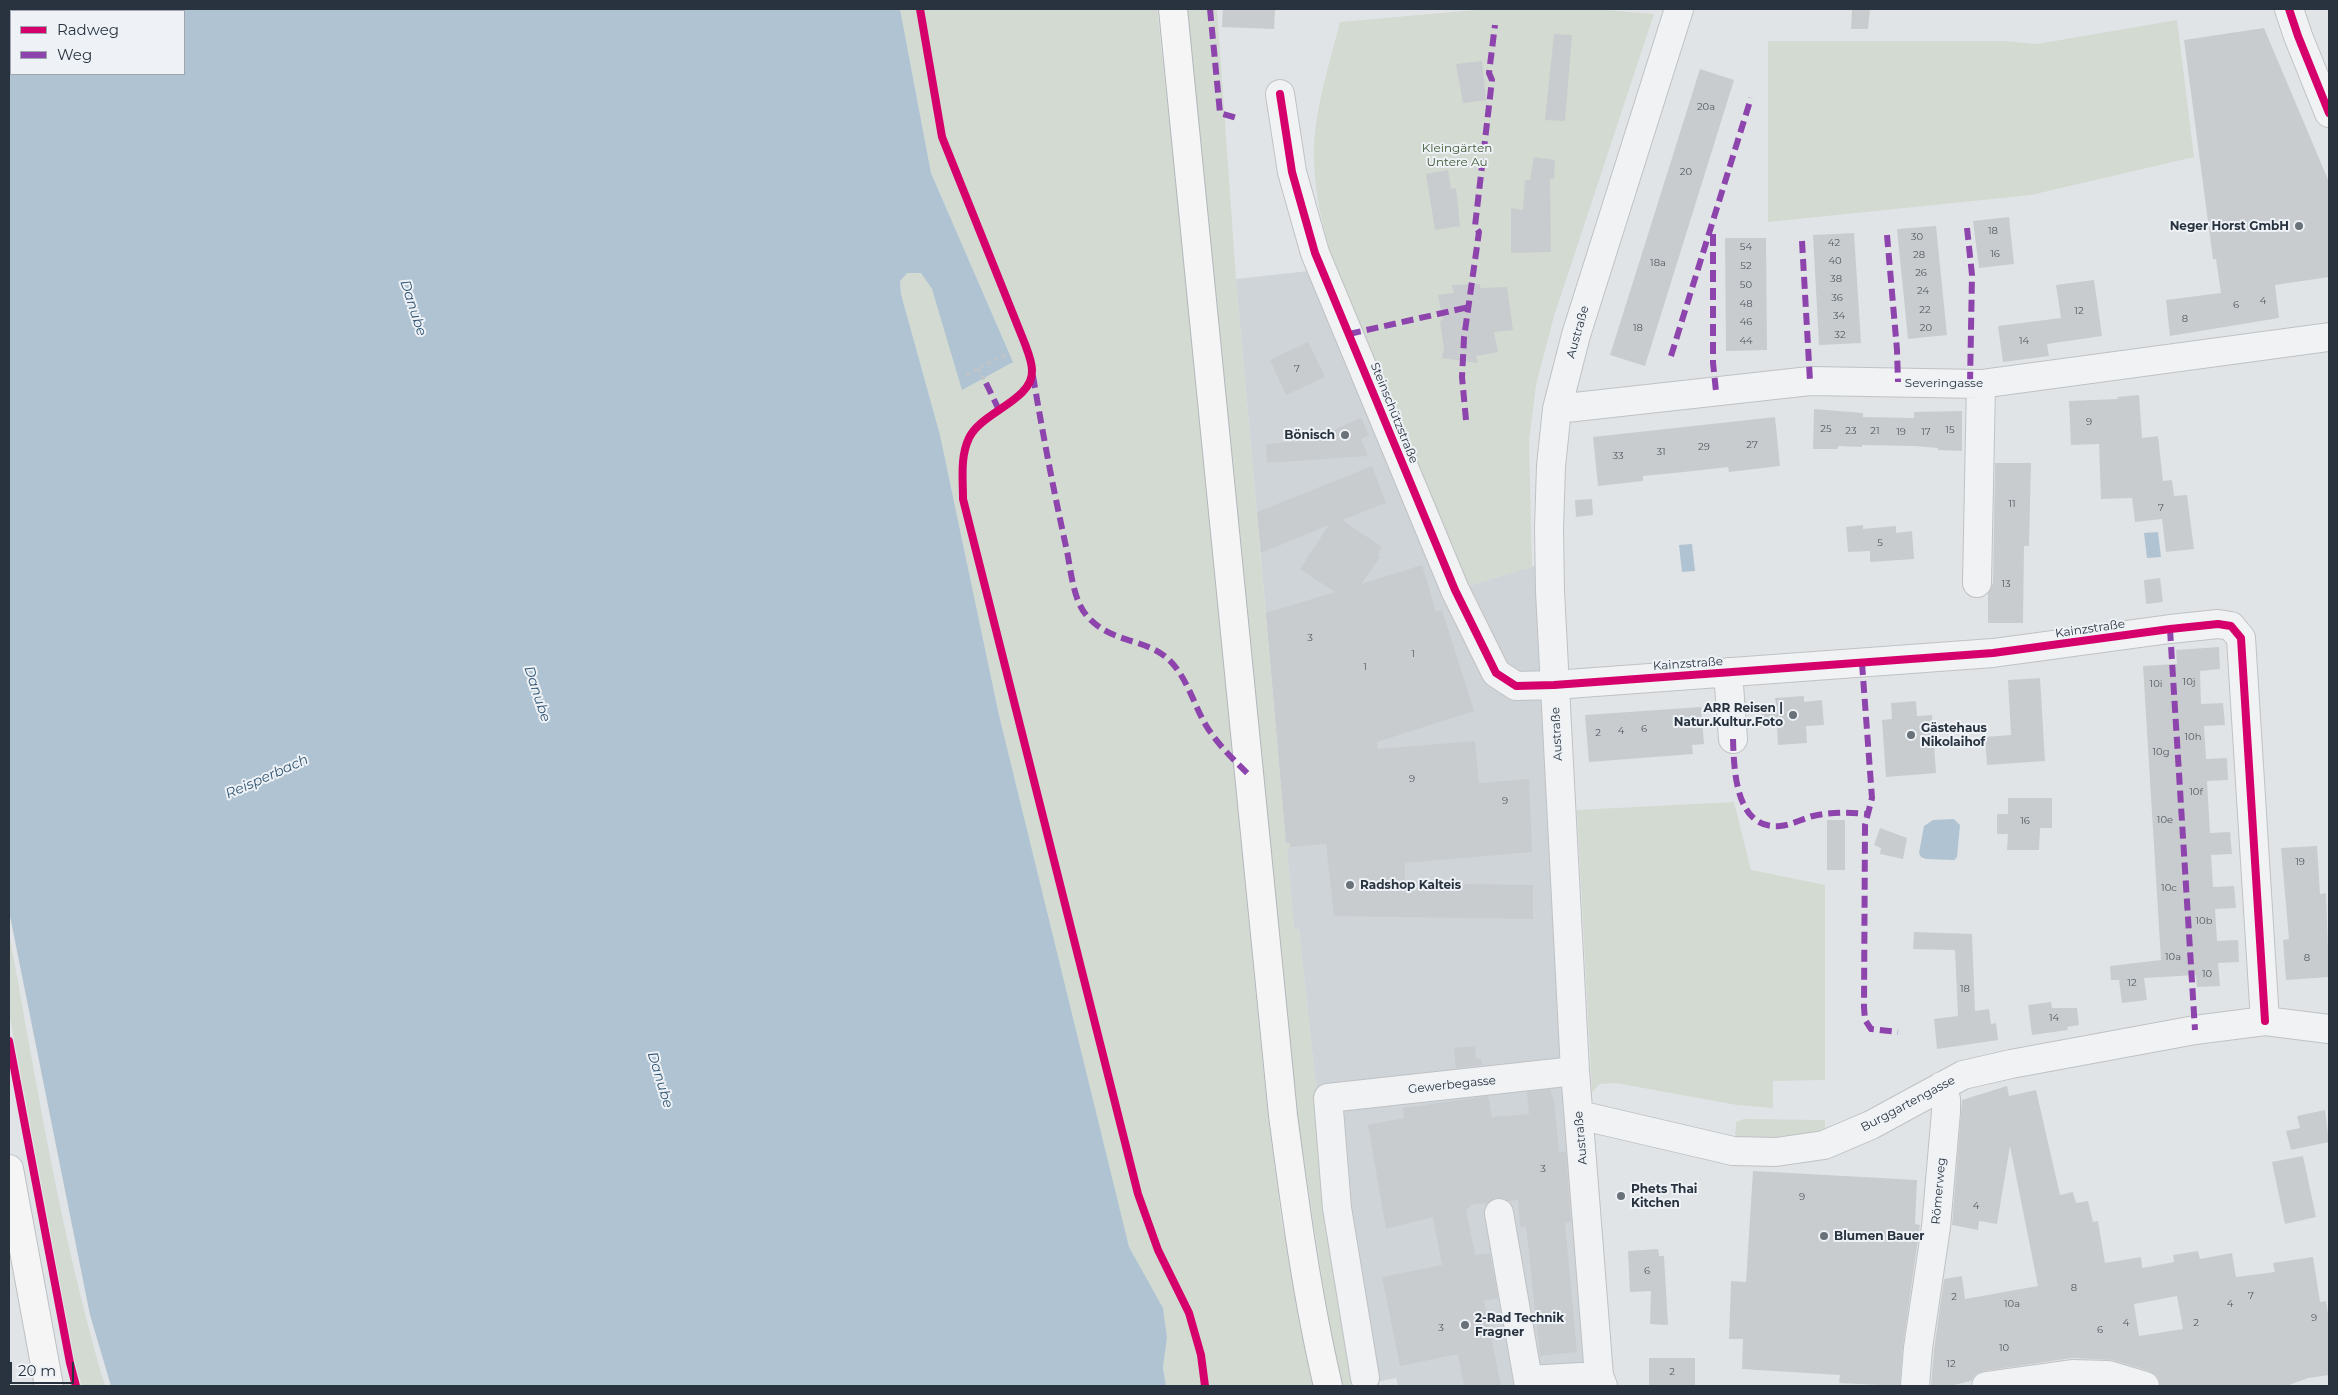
<!DOCTYPE html>
<html>
<head>
<meta charset="utf-8">
<style>
  body { margin:0 }
  #map { position:relative; width:2338px; height:1395px; overflow:hidden; background:#e1e4e6; font-family:Montserrat,sans-serif }
  canvas { display:block }
  .frame { position:absolute; inset:0; border:10px solid #28333f; pointer-events:none }
  .legend { position:absolute; left:10px; top:10px; width:175px; height:65px; box-sizing:border-box; background:#eef2f6; border:1px solid #9fa6ad; margin:0; padding:6px 9px; list-style:none; font-size:15px; color:#28333f }
  .legend li { display:flex; align-items:center; gap:10px; height:25px }
  .legend b { width:25px; border:1px solid #9fa6ad }
  .scale { position:absolute; left:10px; top:1362px; width:64px; height:22px; box-sizing:border-box; border:2px solid #28333f; border-top:0; padding-left:6px; font-size:15px; line-height:18px; white-space:nowrap; color:#28333f; -webkit-text-stroke:4px #eef2f6; paint-order:stroke }
</style>
</head>
<body>
<div id="map">
<canvas width="2338" height="1395"></canvas>
<div class="frame"></div>
<ul class="legend">
<li><b style="height:6px;background:#d6006c"></b>Radweg</li>
<li><b style="height:6px;background:#8e44ad"></b>Weg</li>
</ul>
<div class="scale">20 m</div>
</div>
<script>
const c = document.querySelector('canvas').getContext('2d');
c.lineJoin = 'round';
function fill(path, color) {
  c.fillStyle = color;
  c.fill(path, 'evenodd');
}
function strokePath(path, color, width, dash) {
  c.strokeStyle = color;
  c.lineWidth = width;
  c.lineCap = dash ? 'butt' : 'round';
  c.setLineDash(dash || []);
  c.stroke(path);
}
function write(font, color, halo, rows, align = 'center') {
  c.font = font + ' Montserrat,sans-serif';
  c.lineWidth = 4;
  c.setLineDash([]);
  c.textBaseline = 'middle';
  c.strokeStyle = halo;
  c.fillStyle = color;
  for (const [text, x, y, turn = 0] of rows) {
    c.save();
    c.translate(x, y);
    c.rotate((+turn || 0) * Math.PI / 180);
    c.textAlign = isNaN(turn) ? turn : align;
    if (halo) c.strokeText(text, 0, 0);
    c.fillText(text, 0, 0);
    c.restore();
  }
}
fill(new Path2D(`
  M 1309,271 L 1342,286 L 1429,490 L 1464,587 L 1541,564 L 1547,735 L 1546,799 L 1567,1101 L 1593,1386 L 1398,1386 L 1396,1378 L 1354,1386 L 1325,1209 L 1316,1087 L 1299,929 L 1294,929 L 1236,279 Z`), '#cfd4d9');
fill(new Path2D(`
  M 900,9 L 1157,9 L 1175,171 L 1268,1116 L 1282,1224 L 1314,1386 L 1166,1386 L 1163,1368 L 1167,1337 L 1163,1308 L 1129,1248 L 999,715 L 940,435 L 901,294 L 900,281 L 907,272 L 921,272 L 932,289 L 1013,362 L 931,173 Z
  M 1186,9 L 1217,9 L 1236,279 L 1286,842 L 1290,843 L 1290,847 L 1287,849 L 1294,929 L 1299,929 L 1316,1087 L 1325,1209 L 1354,1386 L 1342,1386 L 1331,1340 L 1297,1113 Z
  M 1487,9 L 1594,9 L 1654,14 L 1554,316 L 1536,385 L 1529,441 L 1532,567 L 1464,587 C 1441,524 1417,462 1391,400 C 1358,323 1316,245 1314,159 C 1313,113 1329,66 1340,22 Z
  M 2177,20 L 2194,157 L 2031,195 L 1768,222 L 1768,41 L 2004,41 L 2037,44 Z
  M 1734,802 L 1751,870 L 1825,885 L 1825,1080 L 1773,1081 L 1773,1108 L 1737,1105 L 1616,1083 L 1600,1084 L 1592,1092 L 1577,810 Z
  M 9,933 C 37,1085 61,1238 105,1386 L 82,1386 L 75,1362 L 9,1012 Z
  M 1744,1119 L 1825,1120 L 1825,1135 L 1735,1140 L 1736,1122 Z`), '#d2dad1');
fill(new Path2D(`
  M 9,9 L 900,9 L 931,173 L 1013,362 L 962,390 L 932,289 L 921,273 L 907,273 L 900,281 L 901,294 L 940,435 L 999,715 L 1129,1247 L 1163,1308 L 1167,1337 L 1163,1368 L 1166,1386 L 111,1386 L 90,1315 L 9,911 ZM 11,11 L 184,11 L 184,74 L 11,74 Z
  M 2158,532 L 2161,557 L 2147,558 L 2144,533 Z
  M 1692,544 L 1695,571 L 1682,572 L 1679,545 Z
  M 1954,819 L 1960,825 L 1957,857 L 1954,860 L 1926,859 L 1921,857 L 1919,853 L 1924,826 L 1933,820 Z`), '#afc3d2');
fill(new Path2D(`
  M 1223,9 L 1275,9 L 1274,29 L 1222,27 Z
  M 1852,9 L 1870,9 L 1868,29 L 1851,29 Z
  M 2264,28 L 2329,182 L 2329,277 L 2275,285 L 2279,318 L 2170,336 L 2166,300 L 2221,293 L 2216,259 L 2213,259 L 2184,40 Z
  M 1554,34 L 1572,35 L 1565,121 L 1545,120 Z
  M 1482,61 L 1486,100 L 1463,103 L 1456,64 Z
  M 1700,69 L 1734,80 L 1645,366 L 1610,355 Z
  M 1534,157 L 1555,160 L 1554,179 L 1550,179 L 1551,252 L 1511,253 L 1511,208 L 1523,210 L 1525,180 L 1530,180 Z
  M 1448,170 L 1451,189 L 1456,188 L 1460,226 L 1435,230 L 1426,174 Z
  M 2009,217 L 2014,264 L 1979,268 L 1973,221 Z
  M 1936,226 L 1947,335 L 1908,339 L 1897,229 Z
  M 1854,233 L 1861,343 L 1819,345 L 1813,235 Z
  M 1725,238 L 1766,238 L 1767,350 L 1726,351 Z
  M 2094,280 L 2102,336 L 2047,344 L 2049,356 L 2003,362 L 1998,326 L 2061,318 L 2056,285 Z
  M 1480,284 L 1480,288 L 1507,287 L 1513,330 L 1494,332 L 1498,352 L 1476,356 L 1478,363 L 1442,358 L 1444,349 L 1440,321 L 1443,320 L 1438,295 L 1454,293 L 1452,285 Z
  M 1308,342 L 1325,377 L 1286,395 L 1270,360 Z
  M 2139,395 L 2142,438 L 2158,436 L 2163,481 L 2172,480 L 2174,496 L 2187,495 L 2194,549 L 2166,552 L 2162,519 L 2135,522 L 2132,498 L 2101,499 L 2099,444 L 2071,445 L 2069,401 L 2118,399 L 2117,397 Z
  M 1814,409 L 1863,413 L 1863,417 L 1914,418 L 1914,412 L 1962,411 L 1962,451 L 1938,450 L 1938,448 L 1914,446 L 1862,445 L 1862,447 L 1838,446 L 1838,449 L 1813,449 Z
  M 1775,417 L 1780,466 L 1729,472 L 1728,467 L 1684,472 L 1643,476 L 1643,481 L 1598,486 L 1593,437 Z
  M 1361,418 L 1369,435 L 1361,439 L 1368,456 L 1267,463 L 1266,444 L 1316,440 L 1315,438 Z
  M 1995,463 L 2031,463 L 2029,546 L 2024,546 L 2023,623 L 1988,623 L 1988,593 L 1993,583 Z
  M 1372,466 L 1386,503 L 1342,520 L 1382,547 L 1377,555 L 1380,557 L 1361,584 L 1422,565 L 1436,612 L 1442,610 L 1474,711 L 1377,742 L 1378,749 L 1475,741 L 1479,783 L 1529,779 L 1532,852 L 1405,863 L 1405,883 L 1533,885 L 1533,919 L 1334,916 L 1326,844 L 1290,847 L 1290,843 L 1286,843 L 1266,613 L 1335,592 L 1300,569 L 1329,525 L 1261,553 L 1257,512 Z
  M 1592,499 L 1593,515 L 1576,517 L 1575,500 Z
  M 1863,525 L 1863,529 L 1896,526 L 1896,533 L 1912,531 L 1914,559 L 1870,562 L 1870,551 L 1848,552 L 1846,527 Z
  M 2160,578 L 2163,602 L 2146,604 L 2144,580 Z
  M 2219,647 L 2220,669 L 2200,671 L 2201,704 L 2223,703 L 2225,725 L 2204,726 L 2206,759 L 2227,758 L 2228,780 L 2207,781 L 2210,833 L 2230,832 L 2232,854 L 2211,855 L 2213,887 L 2234,886 L 2236,908 L 2215,909 L 2217,941 L 2238,940 L 2239,962 L 2218,963 L 2220,986 L 2197,987 L 2196,975 L 2144,978 L 2147,1000 L 2122,1003 L 2119,980 L 2111,980 L 2110,966 L 2161,960 L 2143,666 L 2177,664 L 2176,650 Z
  M 2040,678 L 2045,761 L 1987,765 L 1985,737 L 2011,735 L 2008,680 Z
  M 1804,696 L 1804,702 L 1822,700 L 1824,725 L 1806,726 L 1807,743 L 1778,745 L 1777,726 L 1762,727 L 1761,705 L 1776,704 L 1775,698 Z
  M 1916,701 L 1917,716 L 1932,715 L 1936,773 L 1886,777 L 1882,720 L 1892,719 L 1891,703 Z
  M 1701,707 L 1704,744 L 1692,745 L 1693,754 L 1589,762 L 1585,715 Z
  M 2008,798 L 2052,798 L 2052,828 L 2040,828 L 2039,850 L 2007,850 L 2008,834 L 1997,834 L 1997,814 L 2008,814 Z
  M 1827,820 L 1845,820 L 1845,870 L 1827,870 Z
  M 1880,828 L 1907,838 L 1903,859 L 1880,854 L 1881,848 L 1874,845 Z
  M 2317,846 L 2320,894 L 2326,893 L 2329,977 L 2286,980 L 2283,940 L 2289,939 L 2281,848 Z
  M 1914,932 L 1972,934 L 1975,1011 L 1989,1009 L 1991,1024 L 1996,1023 L 1998,1040 L 1937,1049 L 1934,1019 L 1958,1016 L 1955,950 L 1913,949 Z
  M 2051,1002 L 2052,1008 L 2077,1008 L 2079,1025 L 2067,1027 L 2068,1030 L 2032,1035 L 2028,1005 Z
  M 1475,1046 L 1476,1059 L 1481,1059 L 1482,1065 L 1456,1068 L 1454,1048 Z
  M 2007,1086 L 2009,1096 L 2036,1090 L 2060,1195 L 2073,1192 L 2076,1203 L 2088,1201 L 2093,1222 L 2098,1221 L 2105,1263 L 2141,1257 L 2142,1268 L 2174,1262 L 2173,1255 L 2198,1251 L 2200,1259 L 2232,1253 L 2236,1277 L 2275,1272 L 2273,1263 L 2313,1257 L 2320,1302 L 2326,1301 L 2329,1320 L 2329,1375 L 2308,1378 L 2286,1386 L 2160,1386 L 2157,1376 L 2149,1371 L 2112,1360 L 2072,1358 L 1984,1371 L 1976,1374 L 1971,1381 L 1950,1386 L 1931,1386 L 1934,1350 L 1944,1279 L 1962,1276 L 1965,1299 L 2038,1286 L 2010,1146 L 1997,1224 L 1979,1221 L 1978,1230 L 1952,1225 L 1962,1100 ZM 2177,1296 L 2183,1329 L 2139,1336 L 2134,1304 Z
  M 1550,1089 L 1554,1101 L 1559,1152 L 1566,1152 L 1571,1222 L 1565,1223 L 1577,1352 L 1540,1356 L 1526,1226 L 1520,1227 L 1518,1200 L 1508,1201 L 1497,1198 L 1488,1203 L 1470,1205 L 1470,1208 L 1466,1209 L 1475,1255 L 1490,1253 L 1498,1298 L 1484,1301 L 1501,1386 L 1464,1386 L 1458,1354 L 1400,1366 L 1382,1277 L 1442,1265 L 1433,1217 L 1386,1229 L 1368,1125 L 1404,1118 L 1403,1108 L 1488,1096 L 1492,1117 L 1529,1114 L 1527,1092 Z
  M 2325,1110 L 2329,1142 L 2291,1150 L 2286,1131 L 2300,1128 L 2297,1116 Z
  M 2303,1156 L 2316,1217 L 2285,1224 L 2272,1162 Z
  M 1753,1171 L 1917,1180 L 1915,1224 L 1920,1225 L 1903,1346 L 1900,1386 L 1839,1383 L 1840,1375 L 1742,1369 L 1743,1339 L 1729,1339 L 1731,1281 L 1746,1282 Z
  M 1658,1249 L 1659,1256 L 1664,1256 L 1668,1325 L 1650,1324 L 1651,1291 L 1630,1292 L 1628,1251 Z
  M 1649,1358 L 1695,1358 L 1695,1386 L 1649,1386 Z`), '#c9ccce');
const minor = new Path2D(`
  M 2289,9 L 2298,36 L 2329,113
  M 1280,94 L 1292,172 L 1315,253 L 1455,590 L 1496,673 L 1516,686 L 1554,685 L 1993,653 L 2170,629 L 2218,624 L 2231,626 L 2241,638 L 2265,1021
  M 1557,409 L 1810,381 L 1981,384 L 2329,337
  M 1977,583 L 1981,384
  M 1728,672 L 1733,739
  M 1579,1115 L 1733,1151 L 1776,1152 L 1824,1145 L 1871,1125 L 1963,1075 L 2011,1064 L 2195,1030 L 2265,1021 L 2329,1029
  M 1499,1213 L 1528,1380 L 1599,1376
  M 1365,1378 L 1337,1208 L 1328,1098 L 1575,1071
  M 1603,1386 L 1599,1376 L 1575,1071 L 1550,591 L 1549,528 L 1551,466 L 1557,409 L 1576,335 L 1679,9
  M 1915,1386 L 1918,1348 L 1936,1227 L 1946,1112 L 1946,1099 L 1942,1086
  M 1986,1386 L 2072,1374 L 2108,1375 L 2145,1386`);
const major = new Path2D(`
  M 9,1169 L 49,1386`);
const highway = new Path2D(`
  M 1173,9 L 1283,1115 C 1295,1206 1307,1297 1328,1386`);
strokePath(minor, '#bfc2c4', 30);
strokePath(major, '#bdc1c4', 30);
strokePath(highway, '#b3b7bb', 30);
strokePath(new Path2D(`
  M 978,369 L 986,383
  M 966,375 L 1006,354`), '#c0c3c7', 3, [4, 4]);
strokePath(minor, '#f1f2f3', 28);
strokePath(major, '#f5f5f6', 28);
strokePath(highway, '#f5f5f6', 28);
strokePath(new Path2D(`
  M 1210,9 L 1220,113 L 1240,119
  M 1967,228 L 1972,275 L 1970,384
  M 1713,234 L 1713,363 L 1716,391
  M 1887,235 L 1897,350 L 1898,382
  M 1802,241 L 1810,381
  M 1349,334 L 1469,307
  M 1671,356 L 1751,98
  M 1033,376 C 1043,435 1054,493 1067,551 C 1071,571 1073,600 1087,616 C 1110,643 1144,638 1167,658 C 1185,674 1192,699 1203,720 C 1214,741 1232,758 1249,775
  M 986,383 L 999,410
  M 1466,420 L 1462,377 L 1464,338 L 1479,232 L 1475,226 L 1492,80 L 1489,73 L 1495,25
  M 2170,629 L 2195,1030
  M 1862,663 L 1872,798 L 1865,825 L 1864,1007 L 1865,1020 L 1871,1029 L 1898,1032
  M 1733,739 C 1734,769 1735,830 1780,826 C 1791,825 1802,819 1813,816 C 1831,812 1848,812 1867,814`), '#8e44ad', 6, [12, 6]);
strokePath(new Path2D(`
  M 920,9 L 942,137 L 1025,344 C 1028,352 1032,362 1032,370 C 1034,400 981,412 969,438 C 960,457 963,479 963,499 L 1138,1194 L 1158,1250 L 1189,1313 L 1201,1355 L 1205,1386
  M 2289,9 L 2298,36 L 2329,113
  M 1280,94 L 1292,172 L 1315,253 L 1455,590 L 1496,673 L 1516,686 L 1554,685 L 1993,653 L 2170,629 L 2218,624 L 2231,626 L 2241,638 L 2265,1021
  M 9,1041 L 70,1363 L 76,1386`), '#d6006c', 8);
for (const [x, y, r, color] of [
  [2299,226,5,"#697179"],
  [1345,435,5,"#697179"],
  [1793,715,5,"#697179"],
  [1911,735,5,"#697179"],
  [1350,885,5,"#697179"],
  [1621,1196,5,"#697179"],
  [1824,1236,5,"#697179"],
  [1465,1325,5,"#697179"]
]) {
  const dot = new Path2D();
  dot.arc(x, y, r, 0, 2 * Math.PI);
  c.fillStyle = color;
  c.fill(dot);
  strokePath(dot, '#eef2f6', 2);
}
write('10px', '#515a64', null, [
  ["20a",1706,107],
  ["20",1686,172],
  ["18",1993,231],
  ["30",1917,237],
  ["42",1834,243],
  ["54",1746,247],
  ["16",1995,254],
  ["28",1919,255],
  ["40",1835,261],
  ["18a",1658,263],
  ["52",1746,266],
  ["26",1921,273],
  ["38",1836,279],
  ["50",1746,285],
  ["24",1923,291],
  ["36",1837,298],
  ["4",2263,301],
  ["48",1746,304],
  ["6",2236,305],
  ["22",1925,310],
  ["12",2079,311],
  ["34",1839,316],
  ["8",2185,319],
  ["46",1746,322],
  ["18",1638,328],
  ["20",1926,328],
  ["32",1840,335],
  ["44",1746,341],
  ["14",2024,341],
  ["7",1297,369],
  ["9",2089,422],
  ["25",1826,429],
  ["15",1950,430],
  ["23",1851,431],
  ["21",1875,431],
  ["19",1901,432],
  ["17",1926,432],
  ["27",1752,445],
  ["29",1704,447],
  ["31",1661,452],
  ["33",1618,456],
  ["11",2012,504],
  ["7",2161,508],
  ["5",1880,543],
  ["13",2006,584],
  ["3",1310,638],
  ["1",1413,654],
  ["1",1365,667],
  ["10j",2189,682],
  ["10i",2156,684],
  ["6",1644,729],
  ["4",1621,731],
  ["2",1598,733],
  ["10h",2193,737],
  ["10g",2161,752],
  ["9",1412,779],
  ["10f",2196,792],
  ["9",1505,801],
  ["10e",2165,820],
  ["16",2025,821],
  ["19",2300,862],
  ["10c",2169,888],
  ["10b",2204,921],
  ["10a",2173,957],
  ["8",2307,958],
  ["10",2207,974],
  ["12",2132,983],
  ["18",1965,989],
  ["14",2054,1018],
  ["3",1543,1169],
  ["9",1802,1197],
  ["4",1976,1206],
  ["6",1647,1271],
  ["8",2074,1288],
  ["7",2251,1296],
  ["2",1954,1297],
  ["10a",2012,1304],
  ["4",2230,1304],
  ["9",2314,1318],
  ["4",2126,1323],
  ["2",2196,1323],
  ["3",1441,1328],
  ["6",2100,1330],
  ["10",2004,1348],
  ["12",1951,1364],
  ["2",1672,1372]
]);
write('12px', '#405b35', '#eef2f6', [
  ["Kleingärten",1457,148],
  ["Untere Au",1457,162]
]);
write('bold 12px', '#28333f', '#eef2f6', [
  ["Neger Horst GmbH",2289,226,"right"],
  ["Bönisch",1335,435,"right"],
  ["ARR Reisen |",1783,708,"right"],
  ["Natur.Kultur.Foto",1783,722,"right"],
  ["Gästehaus",1921,728],
  ["Nikolaihof",1921,742],
  ["Radshop Kalteis",1360,885],
  ["Phets Thai",1631,1189],
  ["Kitchen",1631,1203],
  ["Blumen Bauer",1834,1236],
  ["2-Rad Technik",1475,1318],
  ["Fragner",1475,1332]
], 'left');
write('12px', '#28333f', '#eef2f6', [
  ["Austraße",1578,332,-74],
  ["Severingasse",1944,383],
  ["Steinschützstraße",1394,413,68],
  ["Kainzstraße",2090,629,-8],
  ["Kainzstraße",1688,664,-4],
  ["Austraße",1557,734,-93],
  ["Gewerbegasse",1452,1085,-6],
  ["Burggartengasse",1908,1104,-28],
  ["Austraße",1581,1138,-95],
  ["Römerweg",1939,1191,-85]
]);
write('italic 14px', '#325674', '#eef2f6', [
  ["Danube",413,308,72],
  ["Danube",537,694,72],
  ["Reisperbach",267,777,-24],
  ["Danube",660,1080,73]
]);
</script>
</body>
</html>
